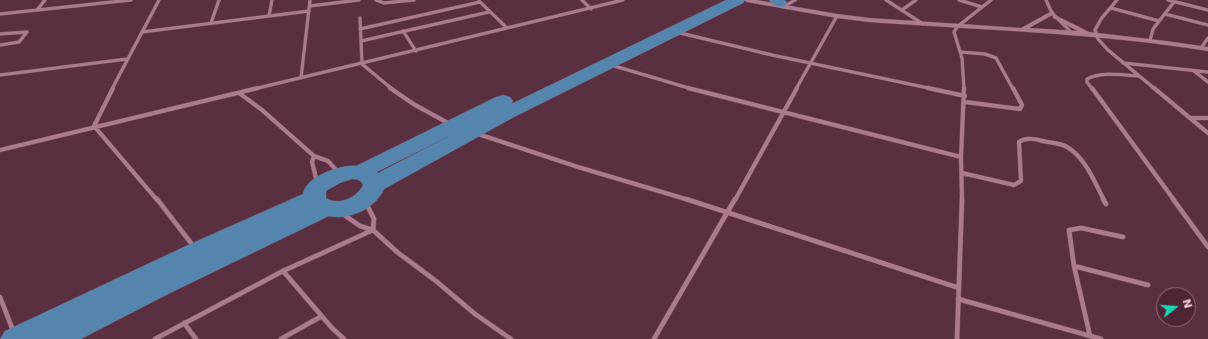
<!DOCTYPE html>
<html>
<head>
<meta charset="utf-8">
<style>
  body { margin:0 }
  #map { position:relative; width:1208px; height:339px; overflow:hidden; background:#5a2f40; font-family:"DejaVu Sans",sans-serif }
  canvas { display:block }
  .north { position:absolute; left:1156px; top:287px; width:40px; height:40px; box-sizing:border-box; background:#4f2536; border:1px solid #8e6a78; border-radius:50%; rotate:73deg; font-size:11px; font-weight:700; line-height:16px; text-align:center; color:#ecd1da }
  .north::after { content:''; display:block; margin:auto; width:14px; height:18px; background:#17d5b2; clip-path:polygon(50% 0,100% 100%,50% 72%,0 100%) }
</style>
</head>
<body>
<div id="map">
<canvas width="1208" height="339"></canvas>
<div class="north">N</div>
</div>
<script>
const c = document.querySelector('canvas').getContext('2d');
c.lineJoin = 'round';
function strokePath(path, color, width, dash) {
  c.strokeStyle = color;
  c.lineWidth = width;
  c.lineCap = dash ? 'butt' : 'round';
  c.setLineDash(dash || []);
  c.stroke(path);
}
function fill(path, color) {
  c.fillStyle = color;
  c.fill(path, 'evenodd');
}
const streetFar2 = new Path2D(`
  M 376,0 L 384,3 L 414,0
  M 582,0 L 591,9
  M 886,0 L 923,24
  M 959,0 L 982,7
  M 1046,0 L 1052,13 L 1072,33
  M 1117,0 L 1101,19 L 1095,30 L 1098,39 L 1108,50 L 1155,89
  M 1168,0 L 1208,10
  M 479,1 L 507,28
  M 310,6 L 359,0
  M 783,7 L 795,0
  M 1111,8 L 1159,21
  M 37,10 L 45,0
  M 902,10 L 916,0
  M 0,14 L 131,0
  M 1165,14 L 1208,25
  M 269,16 L 272,0
  M 360,18 L 362,64 L 392,89
  M 211,23 L 219,0
  M 360,29 L 480,2
  M 403,31 L 416,51
  M 142,32 L 309,11
  M 676,32 L 772,55 L 933,89
  M 0,34 L 27,32 L 19,42 L 0,45
  M 361,41 L 489,12
  M 1150,41 L 1153,29 L 1174,2
  M 1201,48 L 1208,38
  M 960,52 L 985,54 L 996,58 L 1013,89
  M 1123,63 L 1208,72
  M 611,65 L 692,89
  M 1194,71 L 1208,82
  M 0,75 L 127,59
  M 301,78 L 310,0
  M 112,89 L 159,0
  M 254,89 L 623,0
  M 796,89 L 837,16
  M 964,89 L 962,58 L 954,32 L 957,27 L 991,0
  M 1092,89 L 1087,82 L 1087,79 C 1102,71 1122,75 1138,76`);
const streetFar1 = new Path2D(`
  M 113,88 L 94,126 L 157,200
  M 390,88 L 415,105 L 450,124
  M 688,88 L 961,157
  M 928,88 L 965,96
  M 1092,88 L 1174,200
  M 1154,88 L 1208,133
  M 239,93 L 262,110 L 314,156
  M 965,102 L 1020,109 L 1022,105 L 1013,88
  M 1191,118 L 1208,118
  M 478,134 L 578,167 L 689,200
  M 0,150 L 258,88
  M 962,173 L 1014,185 L 1021,181 L 1019,142 C 1026,137 1035,139 1043,141 C 1051,143 1060,143 1067,147 C 1085,157 1095,183 1104,200
  M 317,182 L 312,162 L 314,156 L 328,161 L 338,172
  M 735,200 L 797,88
  M 962,200 L 961,157 L 964,88`);
const street = new Path2D(`
  M 157,199 L 194,247
  M 686,199 L 959,288
  M 1103,199 L 1106,204
  M 1173,199 L 1208,247
  M 343,214 L 360,226 L 373,230 L 374,219 L 366,203
  M 1074,266 L 1148,285
  M 283,271 L 332,328 L 344,339
  M 0,297 L 14,333
  M 958,299 L 1101,339
  M 184,323 L 196,339
  M 1090,336 L 1074,266 L 1069,230 L 1081,228 L 1123,237
  M 155,339 L 283,271 L 373,230 L 397,252 L 436,281 L 475,314 L 511,339
  M 281,339 L 322,316
  M 654,339 L 735,199
  M 957,339 L 962,199`);
const secondary = new Path2D(`
  M 744,0 L 756,0 L 837,14 L 869,18 L 1021,28 L 1052,11 L 1054,12 L 1054,14 L 1029,28 L 1078,31 L 1053,18 L 1053,16 L 1055,15 L 1089,32 L 1166,41 L 1208,47 L 1208,51 C 1095,33 983,30 869,22 L 837,18 L 747,2 Z`);
const primary = new Path2D(`
  M 726,0 L 745,0 L 743,3 L 514,117 L 384,189 C 376,208 349,221 329,216 L 168,294 L 81,339 L 0,339 L 5,331 L 188,245 L 303,194 C 305,177 341,164 356,166 L 496,97 L 503,95 L 510,97 L 513,101 L 511,104 ZM 455,133 L 378,173 L 377,172 ZM 352,179 C 357,179 361,180 363,185 C 357,198 338,206 326,198 L 326,191 L 340,183 Z
  M 769,0 L 785,0 L 787,3 L 785,6 C 778,8 773,6 769,0 Z`);
strokePath(streetFar2, '#724d5d', 4);
strokePath(streetFar1, '#724d5d', 5);
strokePath(street, '#724d5d', 5.5);
strokePath(secondary, '#724d5d', 1);
strokePath(primary, '#724d5d', 1);
strokePath(streetFar2, '#ac7a8d', 3);
strokePath(streetFar1, '#ac7a8d', 4);
strokePath(street, '#ac7a8d', 4.5);
fill(secondary, '#ac7a8d');
fill(primary, '#5585ad');
</script>
</body>
</html>
